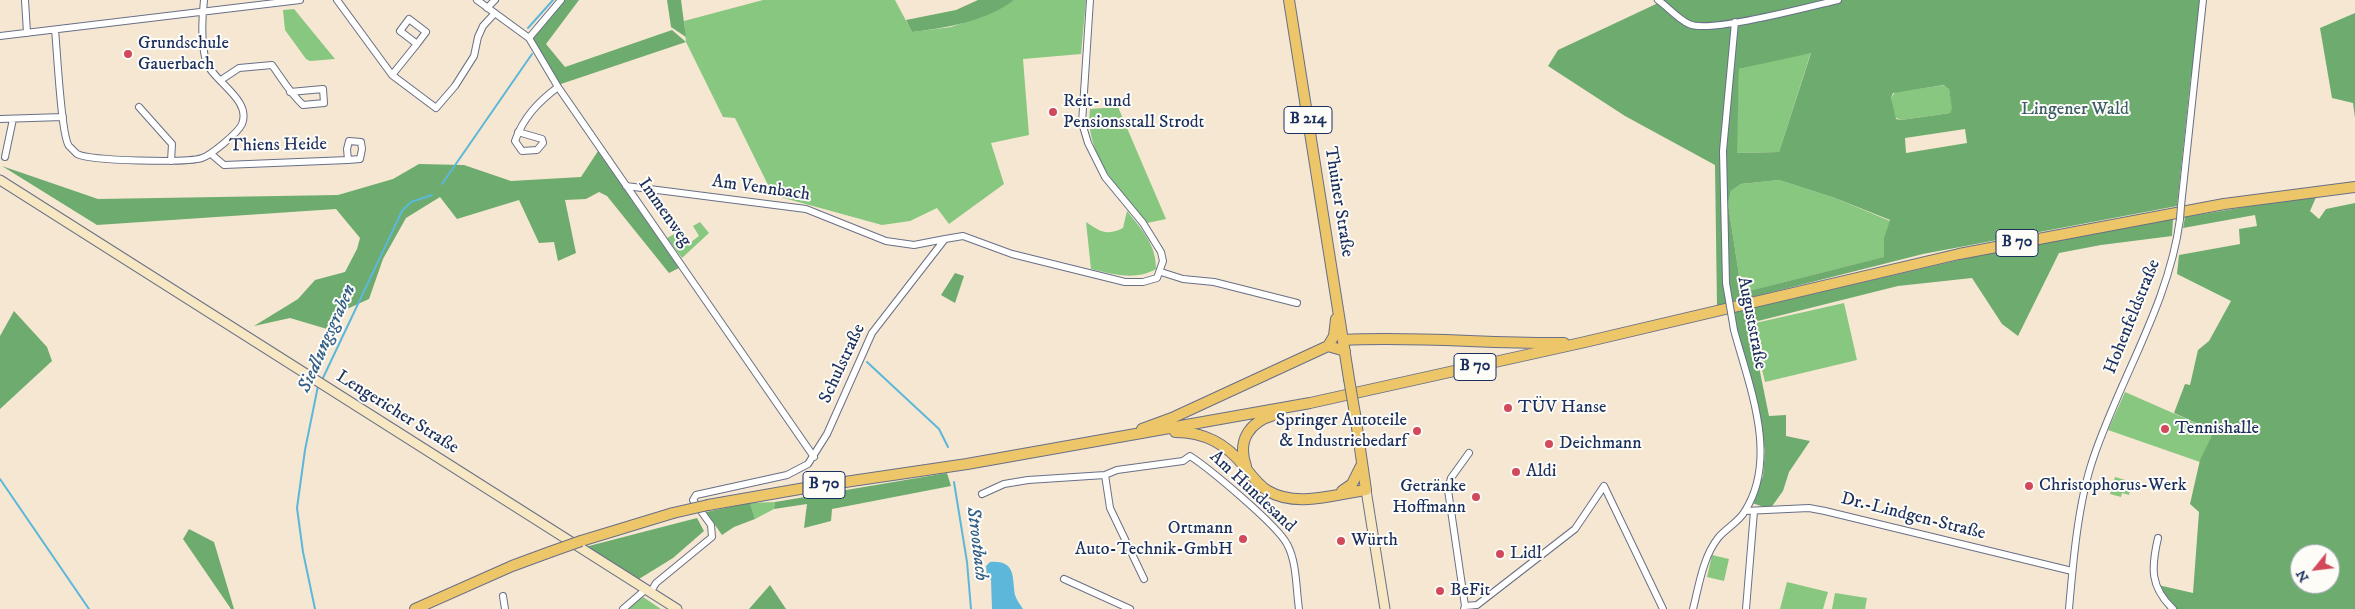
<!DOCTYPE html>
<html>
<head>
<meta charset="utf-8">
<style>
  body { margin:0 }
  #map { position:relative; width:2355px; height:609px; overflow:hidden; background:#f6e7d2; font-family:"IM FELL DW Pica",serif }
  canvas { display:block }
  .north { position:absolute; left:2290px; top:544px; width:50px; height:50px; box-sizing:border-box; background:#fdfcf7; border:1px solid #a3aaba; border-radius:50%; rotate:241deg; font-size:14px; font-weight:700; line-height:20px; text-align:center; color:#1b2f5e }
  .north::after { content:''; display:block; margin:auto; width:18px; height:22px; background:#d1495b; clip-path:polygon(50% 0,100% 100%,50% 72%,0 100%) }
</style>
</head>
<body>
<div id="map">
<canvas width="2355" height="609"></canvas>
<div class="north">N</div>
</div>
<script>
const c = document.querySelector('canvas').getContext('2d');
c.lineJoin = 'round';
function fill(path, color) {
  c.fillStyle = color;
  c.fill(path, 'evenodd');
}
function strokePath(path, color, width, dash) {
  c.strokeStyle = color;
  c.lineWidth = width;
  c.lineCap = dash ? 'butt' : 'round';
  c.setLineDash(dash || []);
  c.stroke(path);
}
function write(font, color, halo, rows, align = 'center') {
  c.font = font + ' "IM FELL DW Pica",serif';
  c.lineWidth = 4;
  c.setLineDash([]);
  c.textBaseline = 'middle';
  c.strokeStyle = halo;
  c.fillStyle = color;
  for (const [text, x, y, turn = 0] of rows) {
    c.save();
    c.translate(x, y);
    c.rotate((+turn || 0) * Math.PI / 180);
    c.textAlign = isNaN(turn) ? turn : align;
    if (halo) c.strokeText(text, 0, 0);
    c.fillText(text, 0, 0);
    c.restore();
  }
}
fill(new Path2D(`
  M 763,0 L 895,0 L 912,32 L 951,27 L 988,14 L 1014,0 L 1086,0 L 1081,54 L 1023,59 L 1029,135 L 991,143 L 1004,184 L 949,224 L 937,208 L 910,221 L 882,225 L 773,195 L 735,118 L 723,117 L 686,42 L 684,21 Z
  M 294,9 L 335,59 L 310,61 L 306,59 L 285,30 L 283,10 Z
  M 1811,52 L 1779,152 L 1736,153 L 1739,69 Z
  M 1946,85 L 1949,89 L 1953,110 L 1950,113 L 1901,120 L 1894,117 L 1891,98 L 1895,92 Z
  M 1118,107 L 1166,219 L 1147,223 C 1120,191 1084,154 1090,109 Z
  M 1779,180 L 1835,198 L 1890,221 L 1884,237 L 1885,257 L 1744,292 L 1741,288 L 1728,204 L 1731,191 L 1741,184 Z
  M 1127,211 C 1142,230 1156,244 1156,269 C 1135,281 1113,274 1091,269 L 1086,222 C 1101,232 1106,236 1123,228 Z
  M 700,222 L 709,233 L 682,258 L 667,238 L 678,232 L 687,245 L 699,236 L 693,226 Z
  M 1844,303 L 1857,360 L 1765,382 L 1751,324 Z
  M 2125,392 L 2214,431 L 2200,462 L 2108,430 Z
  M 2115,477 L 2132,482 L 2129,495 L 2122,493 L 2121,497 L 2110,494 Z
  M 775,502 L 774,509 L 755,519 L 750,503 Z
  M 1712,555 L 1729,559 L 1724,581 L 1707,577 Z
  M 1787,582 L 1828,592 L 1823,609 L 1780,609 Z
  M 1835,593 L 1867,598 L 1865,609 L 1832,609 Z
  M 643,597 L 661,609 L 627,609 Z`), '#87c77f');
fill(new Path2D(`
  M 565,0 L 579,0 L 546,44 L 565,67 L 672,30 L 686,42 L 558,85 L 533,38 Z
  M 667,0 L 681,0 L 686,37 L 671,27 Z
  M 978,0 L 1014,0 C 986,21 947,28 912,32 L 906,20 L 956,10 Z
  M 1657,0 L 2205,0 L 2196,72 L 2191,75 L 2177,206 L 1923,254 L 1717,306 L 1715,165 L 1625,116 L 1548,66 L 1558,50 L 1656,4 ZM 1811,53 L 1779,152 L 1737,153 L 1739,69 ZM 1944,85 L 1949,89 L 1952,109 L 1950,113 L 1901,120 L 1896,119 L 1891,98 L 1893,93 ZM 1965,129 L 1967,143 L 1906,153 L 1905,138 ZM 1779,180 L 1835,198 L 1890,220 L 1884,237 L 1884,257 L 1744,292 L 1741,288 L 1728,204 L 1731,191 L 1741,184 Z
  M 2355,13 L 2355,118 L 2353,103 L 2332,98 L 2320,28 Z
  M 598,151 L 679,268 L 669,273 L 607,196 L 599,192 L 586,199 L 565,200 L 576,253 L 558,261 L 554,242 L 539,243 L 519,200 L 457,219 L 440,197 L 406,218 L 383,259 L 369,299 L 336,314 L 327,329 L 290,318 L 254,326 L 298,299 L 315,280 L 345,272 L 357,249 L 360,238 L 336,209 L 97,225 L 2,166 L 98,199 L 338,195 L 393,179 L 419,164 L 464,165 L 511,181 L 581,177 Z
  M 2317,195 L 2310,211 L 2319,219 L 2326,209 L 2355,203 L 2355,609 L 2175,609 L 2158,585 L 2193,593 L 2199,512 L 2190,504 L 2200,460 L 2214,431 L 2174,413 L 2185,384 L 2190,385 L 2198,350 L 2209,341 L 2231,301 L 2177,274 L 2179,255 L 2240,244 L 2239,229 L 2257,226 L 2255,215 L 2183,228 L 2185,217 ZM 2300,554 L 2330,554 L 2330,584 L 2300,584 Z
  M 2173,219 L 2172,236 L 2101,245 L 2059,253 L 2018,336 L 2002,324 L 1972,278 L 1898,286 L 1750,323 L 1769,416 L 1786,415 L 1786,436 L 1810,441 L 1789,472 L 1783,491 L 1770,509 L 1752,503 L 1763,476 L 1765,450 L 1737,330 L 1735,312 L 1972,257 Z
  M 955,273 L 964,276 L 955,303 L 941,295 Z
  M 14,311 L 47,347 L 52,361 L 0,409 L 0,336 Z
  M 947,473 L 951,486 L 832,509 L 831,521 L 804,528 L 807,504 L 774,509 L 775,502 Z
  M 750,503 L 755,519 L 734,527 L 722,535 L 706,512 Z
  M 697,518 L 704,531 L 673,558 L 639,579 L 585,547 Z
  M 189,529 L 214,542 L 234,609 L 231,609 L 183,539 Z
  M 770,585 L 786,609 L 749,609 Z`), '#6dac6e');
fill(new Path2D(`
  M 990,562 C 1017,560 1012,579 1015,595 C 1017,601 1020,604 1023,609 L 992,609 L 991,580 L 987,576 L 986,566 Z`), '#5cb7da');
strokePath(new Path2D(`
  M 528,28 L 553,0
  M 442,184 L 532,54
  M 867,362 L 939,429 L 948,447
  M 322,380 L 402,211 L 411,202 L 432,195
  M 0,479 L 89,609
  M 954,482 L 967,562 L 971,609
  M 315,609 L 303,552 L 297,508 L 305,450 L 318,386`), '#5cb7da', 2);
const minor = new Path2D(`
  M 25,0 L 27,33
  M 337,0 L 392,75 L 436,108 L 455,86 L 474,56 L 478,37 L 483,26 L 495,13
  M 477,0 L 529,38 L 558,87 L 814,457
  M 1658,0 C 1668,7 1678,19 1689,24 C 1708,34 1812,6 1838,0
  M 487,8 L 495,0
  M 55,30 C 57,48 61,136 69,146 C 71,148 75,152 77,154 C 90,161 188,163 202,158 C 211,155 238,133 242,124 C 252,99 212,81 206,61 C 201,43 202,18 204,0
  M 0,36 L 300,0
  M 529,38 L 561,0
  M 392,75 L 417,44 L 400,31 L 409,19 L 426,32 L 417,44
  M 221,80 L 239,68 L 272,65 C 282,79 290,93 303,105 L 324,103 L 323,89 L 290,92
  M 139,107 L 172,144 L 171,161
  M 0,119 L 63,117
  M 518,132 L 542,139 L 543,143 L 537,150 L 522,151 L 515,141 C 523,118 538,102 558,87
  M 211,154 L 224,165 L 348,160 L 360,159 L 362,149 L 361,142 L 349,141 L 347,149 L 348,160
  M 5,157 L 13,119
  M 626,186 L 806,209 L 886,241 L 914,245 L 945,239
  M 2181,206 L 2203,0
  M 1161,272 L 1183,279 L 1214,282 L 1297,303
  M 1726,283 L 1723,151 L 1735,22
  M 1105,475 L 1110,508 L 1144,579
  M 982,494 L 1004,484 L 1028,480 L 1105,475 L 1117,470 L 1183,461 L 1190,456 C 1210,469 1277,525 1287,544 C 1297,562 1296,589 1299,609
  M 1745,511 L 1809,508 L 1825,511 L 2072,571
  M 2158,538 C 2151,568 2150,587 2173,609
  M 1064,579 L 1130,609
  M 650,593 L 656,583 L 712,537 L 711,525 L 693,500 L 696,495 L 787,475 L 808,464 L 827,434 L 872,333 L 945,239 L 963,236 L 1012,254 L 1125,282 L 1143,282 L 1157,278 L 1163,261 L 1161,252 L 1143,223 L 1105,177 L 1088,143 L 1082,123 L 1090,0
  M 503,596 L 505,609
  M 1465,606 L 1448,490 L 1451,478 L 1469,453
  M 623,609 L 645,590
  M 1464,609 L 1465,606 L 1477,605 L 1575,529 L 1604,486 L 1663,609
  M 1693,609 C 1699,585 1703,557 1718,538 C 1726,528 1739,522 1745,511 C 1779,457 1749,386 1734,330
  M 1746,609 L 1754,511
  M 2069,609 C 2073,562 2078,503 2093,459 C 2120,378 2169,304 2180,219`);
const secondary = new Path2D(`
  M 0,180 L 677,609
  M 1366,490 L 1385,609`);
const primary = new Path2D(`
  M 1289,0 L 1349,379
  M 1343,340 C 1417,336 1490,344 1564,343
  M 1328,346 L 1334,336 L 1336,319
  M 1142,429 L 1172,418 L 1328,346 L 1345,351
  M 1175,432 C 1205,432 1226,444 1244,466 C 1251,475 1258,485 1268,491 C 1297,508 1335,494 1366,490 L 1355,414
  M 1246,466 C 1237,441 1249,422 1274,415
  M 1342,491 L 1352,484 L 1361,466
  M 708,505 L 811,487 L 967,464 L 1310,403 L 1585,342 L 1959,254 L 2224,204 L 2355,187
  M 581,541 L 673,513
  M 415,609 L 512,566 L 550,552`);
strokePath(minor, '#686f87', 8);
strokePath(secondary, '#686f87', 11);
strokePath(primary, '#686f87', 12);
strokePath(minor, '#fff', 6);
strokePath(secondary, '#f7e8c3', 9);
strokePath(primary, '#ecc669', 10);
const minorBridge = new Path2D(`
  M 2180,219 L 2181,206
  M 1726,283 L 1734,330`);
const primaryBridge = new Path2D(`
  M 1349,379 L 1355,414
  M 673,513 L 708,505
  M 550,552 L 581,541`);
strokePath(minorBridge, '#686f87', 8, []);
strokePath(primaryBridge, '#686f87', 12, []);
strokePath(minorBridge, '#fff', 6);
strokePath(primaryBridge, '#ecc669', 10);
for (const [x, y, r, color] of [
  [128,54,5,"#d1495b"],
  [1053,112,5,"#d1495b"],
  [1508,408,5,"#d1495b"],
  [2165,429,5,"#d1495b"],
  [1417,431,5,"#d1495b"],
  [1549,444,5,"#d1495b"],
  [1516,472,5,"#d1495b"],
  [2029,486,5,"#d1495b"],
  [1476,497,5,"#d1495b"],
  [1243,539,5,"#d1495b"],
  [1341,541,5,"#d1495b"],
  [1500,554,5,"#d1495b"],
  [1440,591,5,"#d1495b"]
]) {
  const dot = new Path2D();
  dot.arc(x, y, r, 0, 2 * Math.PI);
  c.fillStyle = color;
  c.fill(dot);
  strokePath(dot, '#fdfcf7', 2);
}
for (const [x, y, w] of [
  [1308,120,48],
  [2017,243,42],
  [1475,367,42],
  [824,485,42]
]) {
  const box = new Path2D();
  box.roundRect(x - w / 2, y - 13.5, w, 27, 4);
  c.fillStyle = '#fdfcf7';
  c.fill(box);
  strokePath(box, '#1b2f5e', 1);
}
write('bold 16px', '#1b2f5e', null, [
  ["B 214",1308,120],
  ["B 70",2017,243],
  ["B 70",1475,367],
  ["B 70",824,485]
]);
write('18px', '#1b2f5e', '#fdfcf7', [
  ["Grundschule",138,44],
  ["Gauerbach",138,65],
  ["Reit- und",1063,102],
  ["Pensionsstall Strodt",1063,123],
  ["TÜV Hanse",1518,408],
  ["Springer Autoteile",1407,421,"right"],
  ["& Industriebedarf",1407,442,"right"],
  ["Tennishalle",2175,429],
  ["Deichmann",1559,444],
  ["Aldi",1526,472],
  ["Christophorus-Werk",2039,486],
  ["Getränke",1466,487,"right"],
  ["Hoffmann",1466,508,"right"],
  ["Ortmann",1233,529,"right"],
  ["Auto-Technik-GmbH",1233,550,"right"],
  ["Würth",1351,541],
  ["Lidl",1510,554],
  ["BeFit",1450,591]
], 'left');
write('18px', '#3b5d68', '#fdfcf7', [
  ["Lingener Wald",2075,110]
]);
write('18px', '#1b2f5e', '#fdfcf7', [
  ["Thiens Heide",278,146,-1],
  ["Am Vennbach",761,189,8],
  ["Thuiner Straße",1338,202,81],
  ["Immenweg",664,213,55],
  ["Hohenfeldstraße",2133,317,-68],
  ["Auguststraße",1751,323,79],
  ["Schulstraße",843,364,-65],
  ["Lengericher Straße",397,413,32],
  ["Am Hundesand",1252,492,43],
  ["Dr.-Lindgen-Straße",1913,517,14]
]);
write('italic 19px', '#325f89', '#fdfcf7', [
  ["Siedlungsgraben",328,339,-66],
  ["Strootbach",976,544,83]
]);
</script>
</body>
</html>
